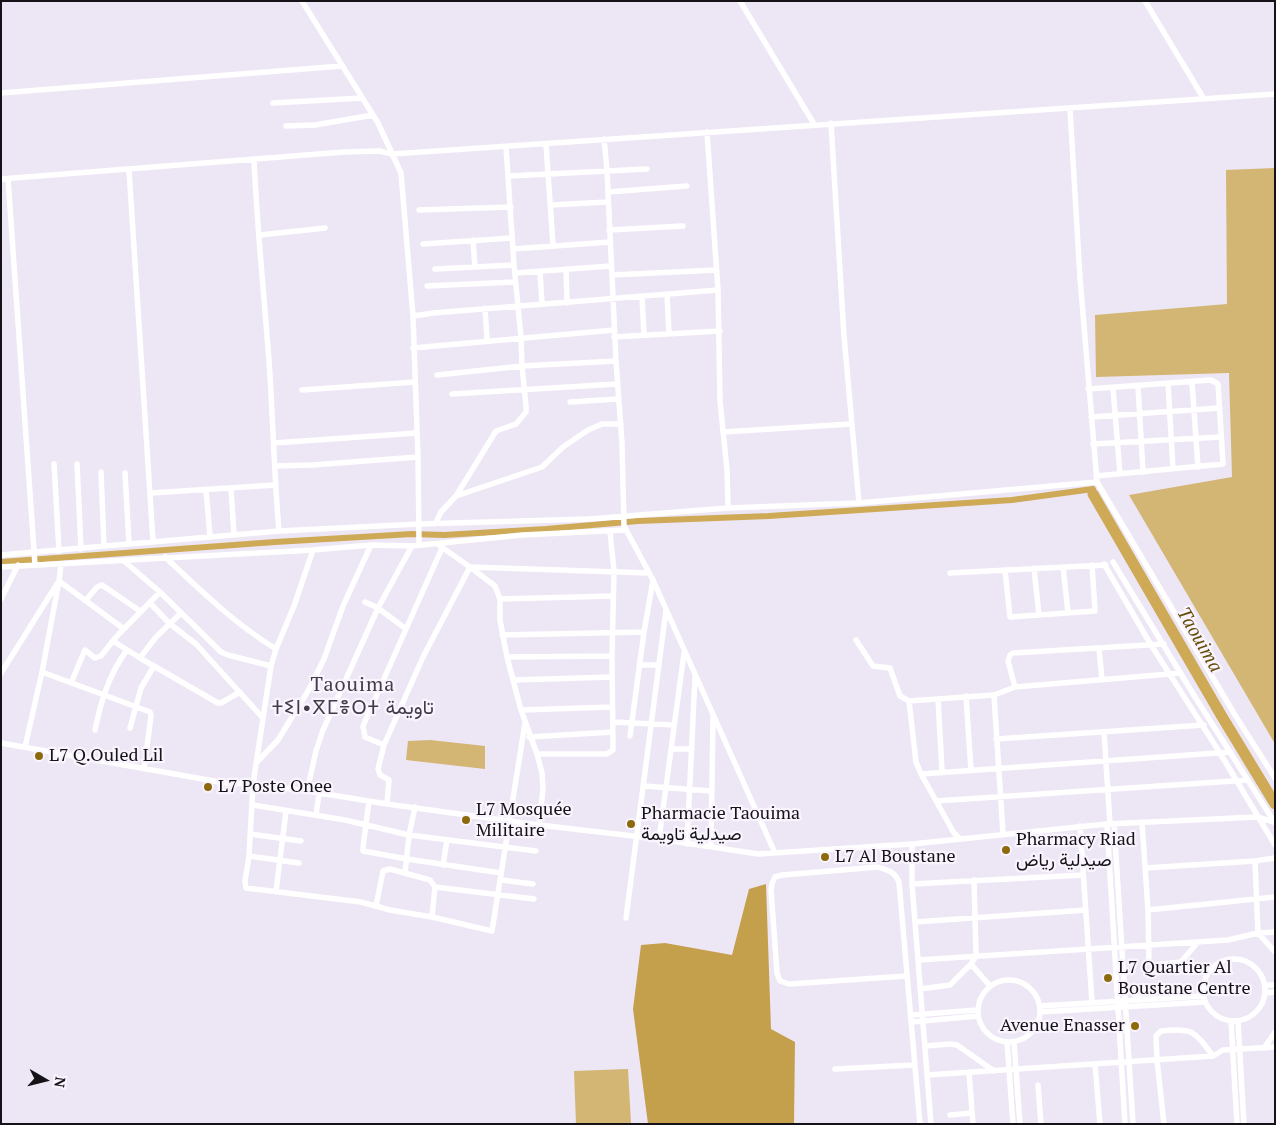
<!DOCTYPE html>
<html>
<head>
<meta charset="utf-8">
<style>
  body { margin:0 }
  #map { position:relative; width:1276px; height:1125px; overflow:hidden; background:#ede6f5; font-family:"PT Serif",serif }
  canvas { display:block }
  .frame { position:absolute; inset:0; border:2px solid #151318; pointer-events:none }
  .north { position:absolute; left:20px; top:1055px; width:50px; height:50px; -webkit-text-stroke:4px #f9f4fe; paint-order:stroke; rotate:98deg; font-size:14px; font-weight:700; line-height:20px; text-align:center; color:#151318 }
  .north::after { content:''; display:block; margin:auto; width:18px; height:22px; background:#151318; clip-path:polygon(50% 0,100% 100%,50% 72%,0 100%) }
</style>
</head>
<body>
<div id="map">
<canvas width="1276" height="1125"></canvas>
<div class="frame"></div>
<div class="north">N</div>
</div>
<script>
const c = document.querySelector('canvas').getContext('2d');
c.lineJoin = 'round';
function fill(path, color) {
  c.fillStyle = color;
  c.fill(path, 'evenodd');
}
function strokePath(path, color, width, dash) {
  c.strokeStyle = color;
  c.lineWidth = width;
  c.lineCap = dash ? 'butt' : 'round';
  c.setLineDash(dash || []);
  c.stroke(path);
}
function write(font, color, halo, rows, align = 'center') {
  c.font = font + ' "PT Serif",Vazirmatn,"Noto Sans Tifinagh",serif';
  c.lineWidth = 4.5;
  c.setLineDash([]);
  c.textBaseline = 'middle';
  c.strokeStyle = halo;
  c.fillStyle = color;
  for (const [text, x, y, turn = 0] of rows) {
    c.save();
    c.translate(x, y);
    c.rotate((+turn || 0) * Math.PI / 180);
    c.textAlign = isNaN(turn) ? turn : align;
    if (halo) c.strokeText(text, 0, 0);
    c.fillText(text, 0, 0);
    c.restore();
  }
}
fill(new Path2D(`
  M 1275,168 L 1275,744 L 1129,495 L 1232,477 L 1229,373 L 1096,377 L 1095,315 L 1227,304 L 1226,170 Z
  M 430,740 L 485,746 L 485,769 L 406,760 L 408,741 Z
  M 628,1069 L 631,1124 L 576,1124 L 574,1071 Z`), '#d3b574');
fill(new Path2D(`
  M 766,884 L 771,1029 L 795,1042 L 794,1124 L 648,1124 L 633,1009 L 641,945 L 665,943 L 732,955 L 749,889 Z`), '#c4a04d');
strokePath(new Path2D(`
  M 1,562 L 275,542 L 412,534 L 444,535 L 546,529 L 638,521 L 769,516 L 1012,500 L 1093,489 L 1093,494`), '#cea956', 6);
strokePath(new Path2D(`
  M 1093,494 L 1221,715 L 1275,804`), '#cea956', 11);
strokePath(new Path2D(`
  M 302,1 L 378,123 L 401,173 L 413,316 L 418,457 L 419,544
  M 740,1 L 814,124
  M 1145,1 L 1204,99
  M 1,93 L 342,66
  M 273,103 L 362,98
  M 1070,109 L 1080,278 L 1097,482 L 1235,715 L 1275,778
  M 831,123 L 844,336 L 859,503
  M 286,126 L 315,125 L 373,115
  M 707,132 L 718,290 L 720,401 L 727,470 L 728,508
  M 604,139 L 607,170 L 616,361 L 622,443 L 624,526 L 653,580 L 775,853
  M 546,144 L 553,245
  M 506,147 L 514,265 L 521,337 L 522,366 L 616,361
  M 254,160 C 257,227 264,294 269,361 C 273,418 274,475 279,531
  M 129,170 L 153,541
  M 509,176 L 647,169
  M 1,179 L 344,152 L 379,151 L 392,154 L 1275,94
  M 8,179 L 35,565
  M 608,192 L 687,186
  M 551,205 L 608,202
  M 419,210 L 511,207
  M 609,230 L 683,226
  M 260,235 L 325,228
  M 473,240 L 475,267
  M 423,244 L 512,238
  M 513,249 L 610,242
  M 435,269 L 514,265
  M 566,269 L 567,303
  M 540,271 L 542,304
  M 515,273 L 611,266
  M 612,275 L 716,270
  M 427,286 L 515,282
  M 667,295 L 669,334
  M 642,297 L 644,335
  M 485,308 L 487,340
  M 413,316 L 433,313 L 718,290
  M 614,337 L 720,331
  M 413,348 L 614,330
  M 1192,382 L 1198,467
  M 1168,383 L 1173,469
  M 1138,386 L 1143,472
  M 1113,388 L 1120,474
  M 1088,389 L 1211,380 L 1218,384 L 1223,464 L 1096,476
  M 302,390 L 415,382
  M 452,394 L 617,384
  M 570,402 L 618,399
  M 1091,417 L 1220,408
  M 723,432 L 851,424
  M 274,443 L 417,433
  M 1093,444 L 1221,437
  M 54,464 L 59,551
  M 77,464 L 81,549
  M 275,466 L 312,465 L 418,457
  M 101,472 L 104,546
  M 125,473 L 129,544
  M 231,488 L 234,535
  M 206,490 L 210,536
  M 151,493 L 275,485
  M 456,496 L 542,467 L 563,447 L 588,430 L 602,424 L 621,424
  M 435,524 L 441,512 L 456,496 L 496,431 L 516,424 L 526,412 L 526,406 L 522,366 L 437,375
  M 440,546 L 470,567 L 648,573
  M 313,550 L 294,606 L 276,649 L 271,666 L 253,784 L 249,856 L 245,881 L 246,888 L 361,902 L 390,910 L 432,917 L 492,931 L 525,723
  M 1,555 L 279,531 L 419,524 L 589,519 L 728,508 L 859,503 L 1097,482
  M 165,557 C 200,590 235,624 276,649
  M 124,561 L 160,592 L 221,652 L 228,655 L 271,666
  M 1113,562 L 1195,697 L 1275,823
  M 61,564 L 59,581 L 124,629
  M 1104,564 L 1151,645 L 1220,753 L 1275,845
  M 1,567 L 313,550 L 371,545 L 412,546 L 522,535 L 626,530
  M 1063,567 L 1068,612
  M 1034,568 L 1039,615
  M 1005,570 L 1010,617 L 1095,611 L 1092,565
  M 950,573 L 1106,565
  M 1,599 L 18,565
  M 500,599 L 613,596
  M 86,600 L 97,587 L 102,585 L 140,611
  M 365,602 L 378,608 L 406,629
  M 150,603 L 170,624 L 196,644 L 262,717
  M 502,635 L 644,632
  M 856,640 L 873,666 L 890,668 L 900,696 L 909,701 L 994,695 L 1015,687 L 1181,673
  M 113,641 L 140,658 L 218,703 L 221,703 L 240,692
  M 1099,648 L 1102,680
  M 507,657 L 612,656
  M 140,658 L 156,637 L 181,613
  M 639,665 L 659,665
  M 42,672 L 150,712 L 151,716 L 144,769
  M 1,673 L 57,584
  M 514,680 L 612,677
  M 71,683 L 85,650 L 95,658 L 101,656 L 116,637 L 160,592
  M 1015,687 L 1008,661 L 1010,655 L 1013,653 L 1164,644
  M 994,695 L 1003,834
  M 966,696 L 971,770
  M 938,699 L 942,771
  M 909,701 L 916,762 L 921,774 L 954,833 L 959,838
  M 521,710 L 612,707
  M 613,722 L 674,725
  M 130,728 L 141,688 L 154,666
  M 95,730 C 101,701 109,674 127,650
  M 1104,732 L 1110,824
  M 630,736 L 644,632 L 653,580
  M 529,737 L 613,732
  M 996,739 L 1204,725
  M 1,743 L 225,783 L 253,784 L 307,791 L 387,804 L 539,825 L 659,839 L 758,854 L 912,844 L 1107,824 L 1257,817 L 1274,822
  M 384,745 L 365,737 L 363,726 L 442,548
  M 25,747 L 42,672 L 59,581
  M 671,749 L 692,749
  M 537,754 L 607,754 L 613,750 L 612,656 L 614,571 L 610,532
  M 257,762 L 278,740 L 308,691 L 324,659 L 343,606 L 371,545
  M 921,774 L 1231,752
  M 644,786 L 712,791
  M 307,791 L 316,751 L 323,730 L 378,608 L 412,546
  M 369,801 L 363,847 L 363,851 L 407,859 L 501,873
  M 936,801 L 1248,780
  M 387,804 L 389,780 L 380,775 L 378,769 L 384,745 L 423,657 L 470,567 L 495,586 L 500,599 L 500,620 L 507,657 L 521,710 L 537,754 L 542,773 L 543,789 L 539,825
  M 253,805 L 345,820 L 409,835 L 536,851
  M 316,815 L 319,794
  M 735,816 L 759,816
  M 1142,822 L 1148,910 L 1149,962 L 1154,965 L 1181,962 L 1198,942
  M 1107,824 L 1125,1124
  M 1114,824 L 1133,1124
  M 1080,826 L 1092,1002
  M 250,834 L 301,841
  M 659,839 L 684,653
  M 687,844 L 695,677
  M 912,844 L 912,884 L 931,1124
  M 711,846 L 713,718
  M 249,856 L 299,863
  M 1255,861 L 1258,933 L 1275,952
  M 443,865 L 447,840
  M 1145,868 L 1255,861 L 1275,858
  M 405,873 L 409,835 L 415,807
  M 501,880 L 533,884
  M 912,884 L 1083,875
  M 435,887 L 534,899
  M 276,891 L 286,811
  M 376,906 L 383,871 L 390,869 L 430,880 L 435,887 L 432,917
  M 1148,910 L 1275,897
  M 626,918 L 666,610
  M 915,922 L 1086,910
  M1203 990a31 31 0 1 1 62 0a31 31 0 1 1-62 0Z
  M 918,960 L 1228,940 L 1258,933 L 1275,932
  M 971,964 L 990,986
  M 907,976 L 789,984 L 780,981 L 777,973 L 771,890 L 772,884 L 775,877 L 782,875 L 878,867 C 888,870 895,872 899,882 L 920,1124
  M978 1011a31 31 0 1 1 62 0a31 31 0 1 1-62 0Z
  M 1265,985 L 1275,985
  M 1125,987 L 1140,999
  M 920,989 L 950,985 L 971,964 L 976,956 L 974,880
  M 1265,993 L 1275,992
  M 1040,1006 L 1203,996
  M 1040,1012 L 1205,1002
  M 911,1015 L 977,1010
  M 1231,1021 L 1237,1124
  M 1238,1021 L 1244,1124
  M 912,1022 L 978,1016
  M 1007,1042 L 1013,1124
  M 1014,1042 L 1020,1124
  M 925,1046 L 950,1044 L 957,1045 L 994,1071
  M 1264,1048 L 1275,1032
  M 1095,1064 L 1100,1124
  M 835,1069 L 915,1065
  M 969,1072 L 973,1124
  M 927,1075 L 1213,1056 L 1223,1050 L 1275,1047
  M 1038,1085 L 1041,1124
  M 950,1115 L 972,1113
  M 1164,1124 L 1157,1060 L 1156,1036 L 1161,1031 C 1193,1027 1195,1032 1213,1056`), '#fff', 5.5);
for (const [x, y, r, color] of [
  [39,756,5,"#8c6a0c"],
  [208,787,5,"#8c6a0c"],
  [466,820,5,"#8c6a0c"],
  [631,824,5,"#8c6a0c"],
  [1006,850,5,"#8c6a0c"],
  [825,857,5,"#8c6a0c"],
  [1108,978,5,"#8c6a0c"],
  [1135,1026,5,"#8c6a0c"]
]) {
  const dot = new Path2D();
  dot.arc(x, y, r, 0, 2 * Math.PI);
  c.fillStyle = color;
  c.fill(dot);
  strokePath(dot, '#f9f4fe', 2);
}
write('18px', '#151318', '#f9f4fe', [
  ["L7 Q.Ouled Lil",49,756],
  ["L7 Poste Onee",218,787],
  ["L7 Mosquée",476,810],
  ["Militaire",476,831],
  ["Pharmacie Taouima",641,814],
  ["صيدلية تاويمة",641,835],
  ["Pharmacy Riad",1016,840],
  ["صيدلية رياض",1016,861],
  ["L7 Al Boustane",835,857],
  ["L7 Quartier Al",1118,968],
  ["Boustane Centre",1118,989],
  ["Avenue Enasser",1125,1026,"right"]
], 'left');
write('italic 19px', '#644c07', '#f9f4fe', [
  ["Taouima",1199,640,60]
]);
c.letterSpacing = '1px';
write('20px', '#433d49', '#f9f4fe', [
  ["Taouima",353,685],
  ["ⵜⵉⵏ•ⴳⵎⴻⵔⵜ تاويمة",353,708]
]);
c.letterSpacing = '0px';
</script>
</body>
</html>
